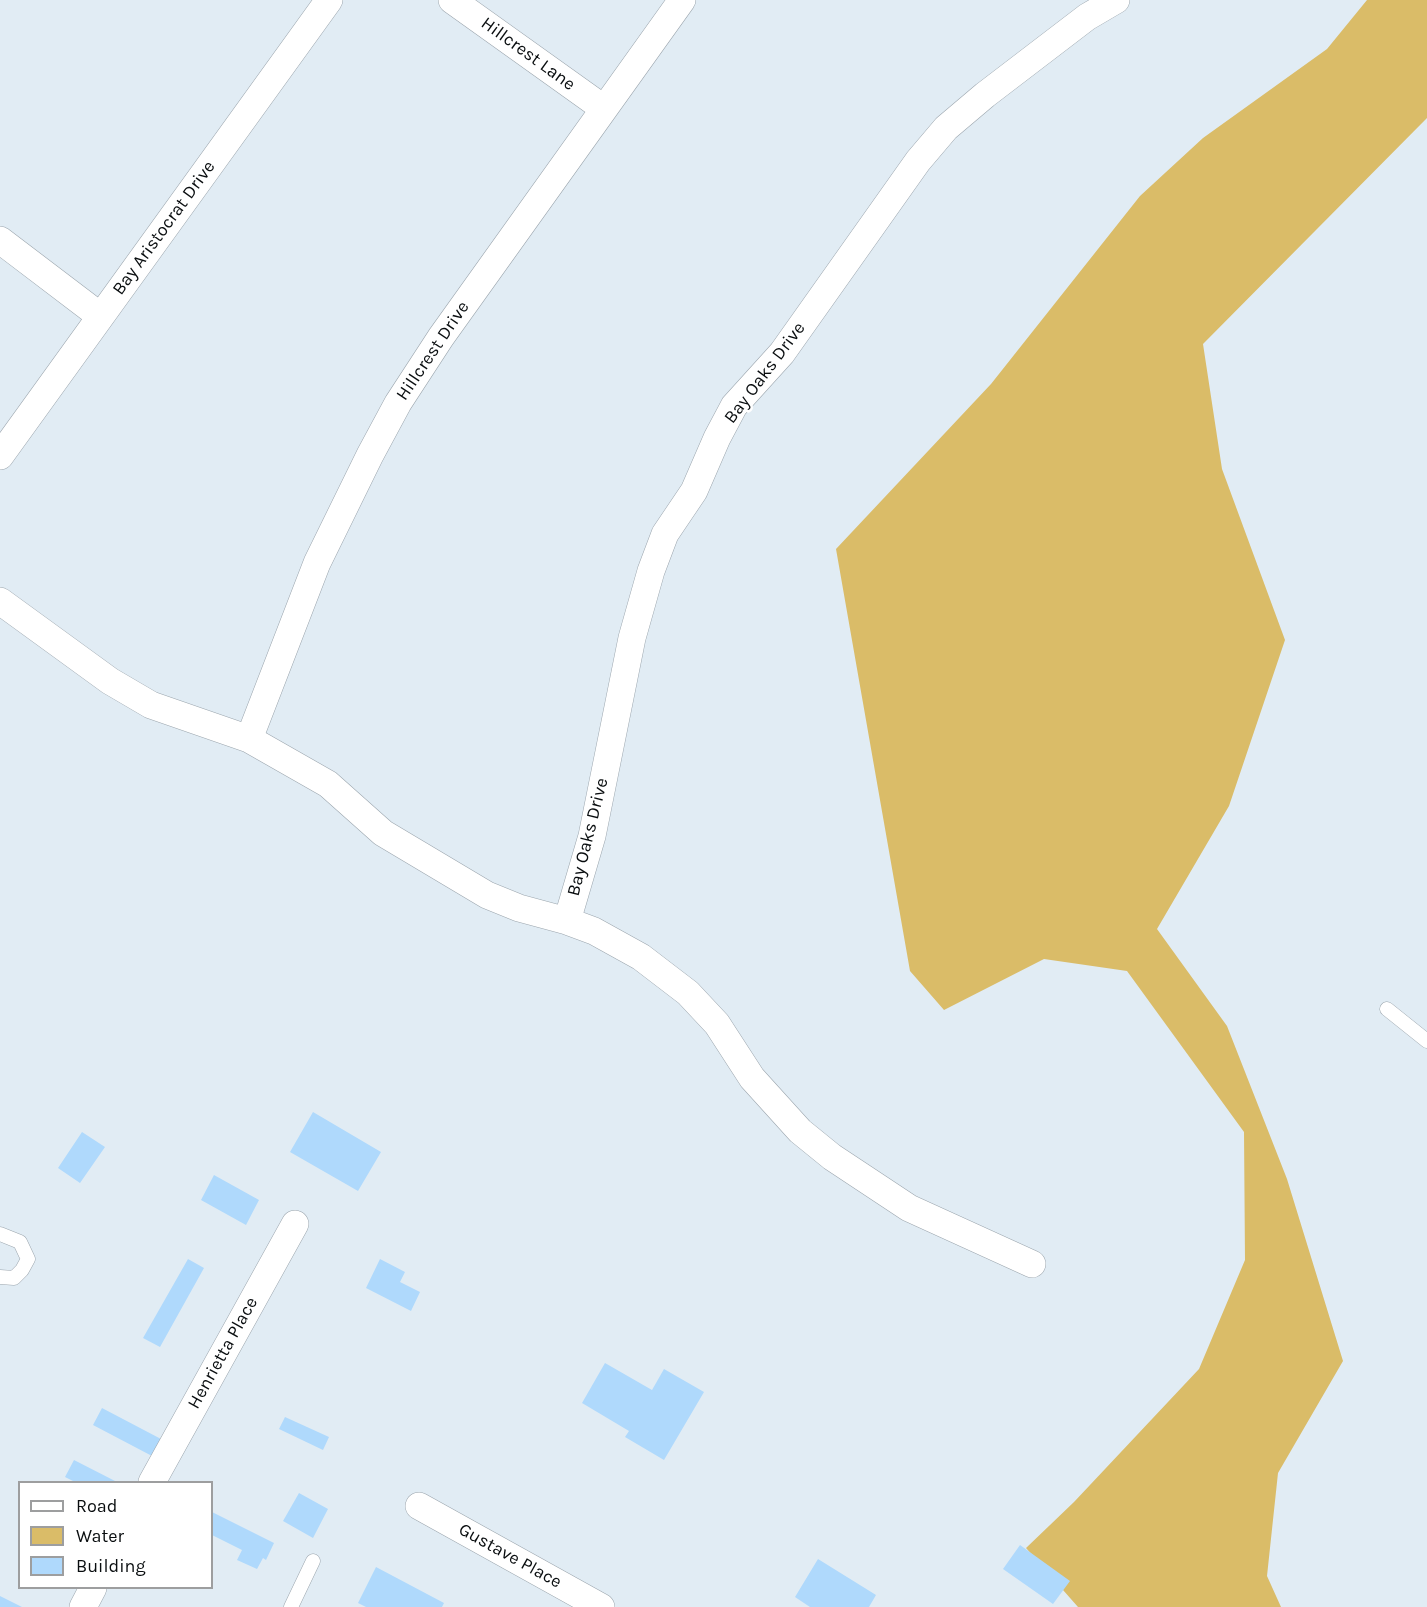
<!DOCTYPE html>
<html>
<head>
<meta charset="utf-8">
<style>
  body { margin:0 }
  #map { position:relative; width:1427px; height:1607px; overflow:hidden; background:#e1ecf4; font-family:Karla,sans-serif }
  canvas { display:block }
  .legend { position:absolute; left:18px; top:1481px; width:195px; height:108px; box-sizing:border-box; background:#fff; border:2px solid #9d9e9f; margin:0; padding:8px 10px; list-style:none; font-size:18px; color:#090d0f }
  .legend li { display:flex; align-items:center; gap:12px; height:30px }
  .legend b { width:30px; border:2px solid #9d9e9f }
</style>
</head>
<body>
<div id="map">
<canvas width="1427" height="1607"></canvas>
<ul class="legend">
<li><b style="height:8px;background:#fff"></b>Road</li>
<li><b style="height:16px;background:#dabc68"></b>Water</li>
<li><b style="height:16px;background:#afd9fc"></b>Building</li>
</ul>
</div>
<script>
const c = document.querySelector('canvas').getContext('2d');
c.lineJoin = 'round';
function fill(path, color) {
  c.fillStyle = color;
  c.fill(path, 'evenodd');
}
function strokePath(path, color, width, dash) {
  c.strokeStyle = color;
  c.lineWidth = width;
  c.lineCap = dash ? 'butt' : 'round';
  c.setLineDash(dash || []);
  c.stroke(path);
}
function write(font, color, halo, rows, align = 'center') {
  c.font = font + ' Karla,sans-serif';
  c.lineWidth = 5;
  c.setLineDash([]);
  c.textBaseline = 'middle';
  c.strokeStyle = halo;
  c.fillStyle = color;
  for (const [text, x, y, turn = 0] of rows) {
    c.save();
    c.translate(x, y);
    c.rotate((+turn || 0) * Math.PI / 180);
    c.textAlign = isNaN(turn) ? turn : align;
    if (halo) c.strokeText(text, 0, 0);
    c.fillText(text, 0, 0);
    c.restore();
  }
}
fill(new Path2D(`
  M 1367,0 L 1427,0 L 1427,118 L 1203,344 L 1222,469 L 1285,640 L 1229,806 L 1157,929 L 1227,1026 L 1287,1179 L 1343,1361 L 1278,1473 L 1267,1576 L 1281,1607 L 1078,1607 L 1026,1548 L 1074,1502 L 1199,1369 L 1245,1260 L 1244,1132 L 1127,971 L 1044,959 L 944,1010 L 910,971 L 836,549 L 991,384 L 1140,196 L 1203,138 L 1327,49 Z`), '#dabc68');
fill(new Path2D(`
  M 313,1112 L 381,1152 L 358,1191 L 290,1152 Z
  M 82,1132 L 105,1147 L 80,1183 L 58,1168 Z
  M 214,1175 L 259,1200 L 246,1225 L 201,1200 Z
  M 188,1259 L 204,1268 L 160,1347 L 143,1338 Z
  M 380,1259 L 405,1272 L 400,1282 L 420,1292 L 411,1311 L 366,1288 Z
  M 605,1363 L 652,1390 L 664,1369 L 704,1392 L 664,1460 L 625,1437 L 629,1431 L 582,1403 Z
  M 102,1408 L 161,1439 L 152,1456 L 93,1425 Z
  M 285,1417 L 329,1437 L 323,1450 L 279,1429 Z
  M 74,1460 L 117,1482 L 75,1482 L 65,1477 Z
  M 299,1493 L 328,1509 L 313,1538 L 283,1521 Z
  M 212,1512 L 274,1543 L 266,1560 L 263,1558 L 257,1569 L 237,1560 L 242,1550 L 212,1535 Z
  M 1020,1545 L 1070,1581 L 1053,1604 L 1003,1569 Z
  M 818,1559 L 876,1595 L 869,1607 L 810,1607 L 795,1597 Z
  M 376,1567 L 444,1603 L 442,1607 L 366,1607 L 358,1603 Z
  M 0,1596 L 22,1607 L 0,1607 Z`), '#afd9fc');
const lane = new Path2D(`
  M 1387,1009 L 1427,1041
  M 0,1234 L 20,1242 L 28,1259 L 22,1270 L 14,1278 L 0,1277
  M 291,1607 L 313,1561`);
const street = new Path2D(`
  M 452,0 L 603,108
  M 0,240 L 100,316
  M 0,456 L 329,0
  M 0,601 L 110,681 L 151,705 L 249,739 L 328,784 L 383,833 L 487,895 L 519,908 L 567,921 L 594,931 L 641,957 L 688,993 L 717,1024 L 752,1078 L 800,1131 L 832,1157 L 909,1208 L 1032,1264
  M 249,739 L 317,563 L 370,455 L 398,403 L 441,337 L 682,0
  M 567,921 L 592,836 L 632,638 L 651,571 L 665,534 L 694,491 L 717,438 L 734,406 L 782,353 L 918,161 L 946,128 L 985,95 L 1087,17 L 1116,0
  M 152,1482 L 295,1224
  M 419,1506 L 601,1607
  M 83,1607 L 93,1588`);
strokePath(lane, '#9ba5ad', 15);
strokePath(street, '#9ba5ad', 28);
strokePath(lane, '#fff', 14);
strokePath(street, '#fff', 27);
write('18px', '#090d0f', '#fff', [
  ["Hillcrest Lane",528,54,36],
  ["Bay Aristocrat Drive",164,228,-54],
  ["Hillcrest Drive",433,351,-56],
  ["Bay Oaks Drive",765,373,-53],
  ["Bay Oaks Drive",588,837,-76],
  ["Henrietta Place",223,1353,-61],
  ["Gustave Place",510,1556,29]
]);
</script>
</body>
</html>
